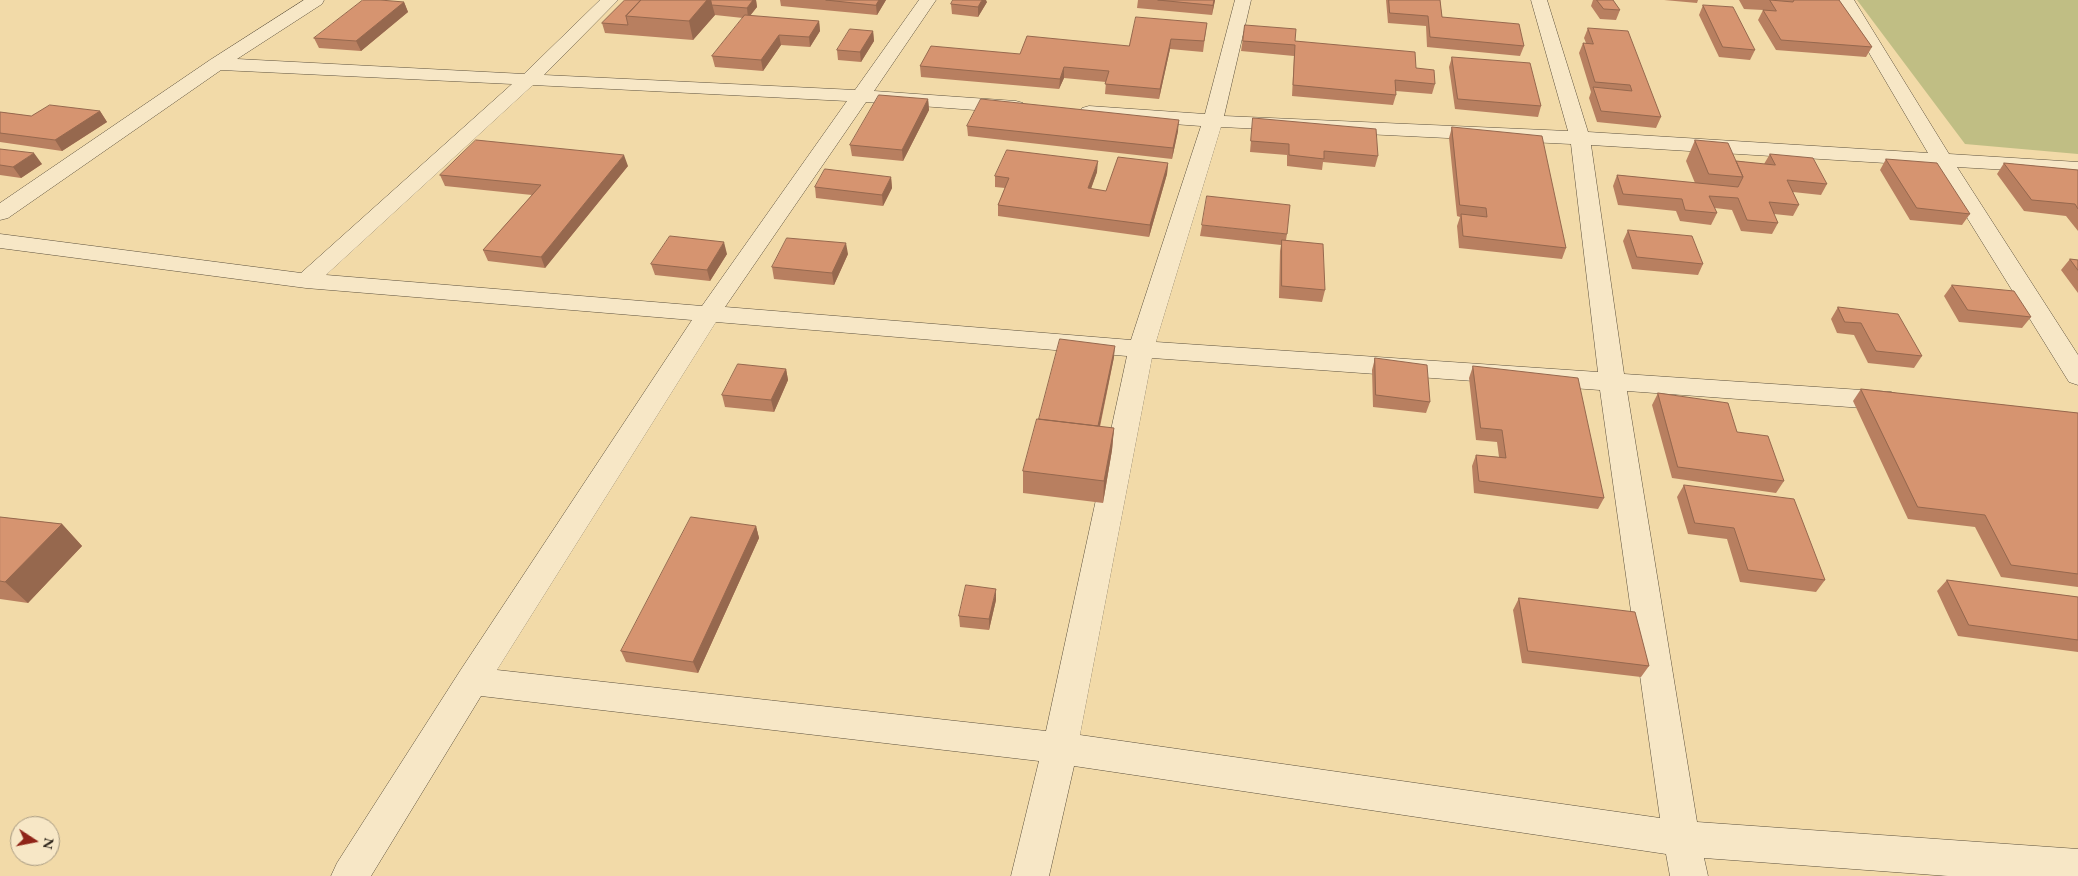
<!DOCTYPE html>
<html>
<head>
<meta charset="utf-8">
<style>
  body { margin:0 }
  #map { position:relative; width:2078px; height:876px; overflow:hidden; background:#f2daa8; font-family:"EB Garamond",serif }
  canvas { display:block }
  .north { position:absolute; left:10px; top:816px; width:50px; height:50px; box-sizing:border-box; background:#f7e7c6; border:1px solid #a69981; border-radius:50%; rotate:101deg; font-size:14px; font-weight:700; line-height:20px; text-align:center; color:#2d241a }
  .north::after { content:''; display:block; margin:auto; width:18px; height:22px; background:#8f2418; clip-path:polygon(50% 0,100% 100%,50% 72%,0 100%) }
</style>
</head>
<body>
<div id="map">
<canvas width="2078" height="876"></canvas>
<div class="north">N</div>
</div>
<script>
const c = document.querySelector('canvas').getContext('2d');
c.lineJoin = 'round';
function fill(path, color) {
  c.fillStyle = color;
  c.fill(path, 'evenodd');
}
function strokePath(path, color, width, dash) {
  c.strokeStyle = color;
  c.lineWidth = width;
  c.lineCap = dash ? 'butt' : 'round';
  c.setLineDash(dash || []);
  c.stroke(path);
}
fill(new Path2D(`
  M 1857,0 L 2078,0 L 2078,154 L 1965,144 Z`), '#c0be84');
const minor = new Path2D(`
  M 304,0 L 324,0 L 322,4 L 237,59 L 524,74 L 600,0 L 618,0 L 544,75 L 855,90 L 919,0 L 936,0 L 874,91 L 1016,101 L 1023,103 L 1026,107 L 1023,111 L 1016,113 L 866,102 L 725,307 L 1131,340 L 1201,126 L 1089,118 L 1082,116 L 1079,112 L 1082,108 L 1089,106 L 1205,114 L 1235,0 L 1251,0 L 1224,116 L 1568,131 L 1531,0 L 1547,0 L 1588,132 L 1928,153 L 1838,0 L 1854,0 L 1949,154 L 2078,162 L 2078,174 L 1957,167 L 2078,355 L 2078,385 L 2069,382 L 1935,166 L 1591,145 L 1624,374 L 1891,392 L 1900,395 L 1904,401 L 1900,407 L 1891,410 L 1627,391 L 1697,822 L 2078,849 L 2078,876 L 1948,876 L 1704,858 L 1708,876 L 1670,876 L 1666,854 L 1074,766 L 1049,876 L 1011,876 L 1039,761 L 481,696 L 371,876 L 331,876 L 337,863 L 460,671 L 692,320 L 306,288 L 0,248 L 0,234 L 301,273 L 512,84 L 221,70 L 8,218 L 0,220 L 0,203 L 210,60 ZM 533,85 L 847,101 L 702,306 L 326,275 ZM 1221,127 L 1571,144 L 1598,372 L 1156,342 ZM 716,322 L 1127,356 L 1046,731 L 497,670 ZM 1152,358 L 1600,390 L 1660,818 L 1080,735 Z`);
strokePath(minor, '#5e523e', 1);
fill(minor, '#f7e7c6');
fill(new Path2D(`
  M 625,0 L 756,0 L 757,7 L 750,16 L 819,21 L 820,31 L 810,47 L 781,45 L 763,71 L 715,67 L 712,56 L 743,18 L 715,15 L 693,40 L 605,33 L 602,23 Z
  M 780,0 L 886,0 L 877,15 L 781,6 Z
  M 1138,0 L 1215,0 L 1212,15 L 1137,8 Z
  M 1386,0 L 1440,0 L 1442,17 L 1524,46 L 1520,56 L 1427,47 L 1426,26 L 1388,23 Z
  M 1593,0 L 1613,0 L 1620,10 L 1616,20 L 1600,19 L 1591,6 Z
  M 1664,0 L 1698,0 L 1697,3 Z
  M 1739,0 L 1839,0 L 1872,47 L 1866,57 L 1776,50 L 1758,20 L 1763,10 L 1744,9 Z
  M 404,2 L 408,12 L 361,51 L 319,48 L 314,38 Z
  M 987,2 L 978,17 L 952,14 L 951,4 Z
  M 1703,5 L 1755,50 L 1750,60 L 1719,57 L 1699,15 Z
  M 1207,23 L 1203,52 L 1170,49 L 1159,99 L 1105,94 L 1106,82 L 1064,78 L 1059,89 L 921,77 L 920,66 L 1020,54 L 1129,46 Z
  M 1245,25 L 1295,41 L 1416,68 L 1435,84 L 1432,94 L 1396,91 L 1396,95 L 1393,105 L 1292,96 L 1294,56 L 1241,51 Z
  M 1588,28 L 1661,117 L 1656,128 L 1597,122 L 1589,98 L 1591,92 L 1579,53 L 1583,43 L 1586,43 L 1584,38 Z
  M 873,31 L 874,41 L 861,62 L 838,60 L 837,50 Z
  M 1452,57 L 1541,106 L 1538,117 L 1455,109 L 1449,67 Z
  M 928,99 L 929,110 L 903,161 L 852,156 L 850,145 Z
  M 100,111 L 107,122 L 62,151 L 0,142 L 0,112 L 31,116 Z
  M 1253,118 L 1378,156 L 1375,167 L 1323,162 L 1322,170 L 1287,166 L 1287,155 L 1250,152 Z
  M 967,126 L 1178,131 L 1172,159 L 968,136 Z
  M 1452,127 L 1566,248 L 1562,259 L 1459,248 L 1457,226 L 1460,217 L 1457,216 L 1449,138 Z
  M 1695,140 L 1736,161 L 1764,164 L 1770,154 L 1827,184 L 1821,195 L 1793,192 L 1799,205 L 1793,216 L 1774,214 L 1778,223 L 1772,234 L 1741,231 L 1732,210 L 1715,208 L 1717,213 L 1711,225 L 1680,221 L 1676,211 L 1618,205 L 1613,186 L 1617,175 L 1695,183 L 1686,161 Z
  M 0,149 L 42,164 L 21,178 L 0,175 Z
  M 1886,159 L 1970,214 L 1962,225 L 1910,220 L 1880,170 Z
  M 1168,163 L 1167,174 L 1149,237 L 998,216 L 998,205 L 1005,188 L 995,187 L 995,176 L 1097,172 L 1091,189 L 1106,191 Z
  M 2004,163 L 2078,170 L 2078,231 L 2066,216 L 2024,211 L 1997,174 Z
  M 628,166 L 545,268 L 488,261 L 483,250 L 532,195 L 445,186 L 440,175 Z
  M 891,177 L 892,188 L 883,206 L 816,198 L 815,187 Z
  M 1202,225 L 1287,234 L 1286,240 L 1325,290 L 1322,302 L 1279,298 L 1280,251 L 1281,245 L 1200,236 Z
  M 1628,230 L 1703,264 L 1698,275 L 1632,269 L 1623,241 Z
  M 727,254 L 710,281 L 655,275 L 651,264 Z
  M 848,254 L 834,285 L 774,279 L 772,267 Z
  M 2070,259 L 2078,260 L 2078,293 L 2061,270 Z
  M 1952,285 L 2031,317 L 2022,328 L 1959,322 L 1944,296 Z
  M 1838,307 L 1922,356 L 1914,368 L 1868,363 L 1854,335 L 1837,333 L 1831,319 Z
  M 1114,357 L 1100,427 L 1114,428 L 1112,450 L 1103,503 L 1023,493 L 1023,471 L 1039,419 Z
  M 1375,358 L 1430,402 L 1426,413 L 1373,407 L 1372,370 Z
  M 1473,366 L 1604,498 L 1598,509 L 1474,493 L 1472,466 L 1476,455 L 1499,457 L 1497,442 L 1476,440 L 1469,378 Z
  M 786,369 L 788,380 L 774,412 L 725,407 L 722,395 Z
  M 1861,389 L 2078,413 L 2078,587 L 2001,577 L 1975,527 L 1908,519 L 1853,401 Z
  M 1658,393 L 1737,432 L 1784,481 L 1776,493 L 1672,478 L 1652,405 Z
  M 1684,485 L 1825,580 L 1816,592 L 1740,582 L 1727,539 L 1688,534 L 1677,497 Z
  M 0,517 L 62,524 L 82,546 L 28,603 L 0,599 Z
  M 756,526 L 759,538 L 698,673 L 626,662 L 621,651 Z
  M 1947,580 L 2078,597 L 2078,652 L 1958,636 L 1937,591 Z
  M 1519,598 L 1649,666 L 1641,677 L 1522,663 L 1513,610 Z
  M 996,600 L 989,630 L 960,627 L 959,616 Z`), '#b87f60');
fill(new Path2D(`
  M 707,0 L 711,0 L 715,15 L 693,40 L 689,21 Z
  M 753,0 L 756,0 L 757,7 L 748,18 L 747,8 Z
  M 879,0 L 886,0 L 877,15 L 876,5 Z
  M 982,0 L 986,0 L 987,2 L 978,17 L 978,7 Z
  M 1214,0 L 1215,0 L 1212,15 L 1213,5 Z
  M 404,2 L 408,12 L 361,51 L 356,41 Z
  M 819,21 L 820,31 L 810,47 L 809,37 Z
  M 873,31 L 874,41 L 861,62 L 860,52 Z
  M 779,35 L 781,45 L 763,71 L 761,60 Z
  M 1171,39 L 1170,49 L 1159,99 L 1160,89 Z
  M 1064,67 L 1064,78 L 1059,89 L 1060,79 Z
  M 928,99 L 929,110 L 903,161 L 902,150 Z
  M 100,111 L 107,122 L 62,151 L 55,140 Z
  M 1179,120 L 1178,131 L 1172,159 L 1173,148 Z
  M 34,153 L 42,164 L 21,178 L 13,167 Z
  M 624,155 L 628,166 L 545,268 L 541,257 Z
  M 1098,161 L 1097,172 L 1087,199 L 1088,188 Z
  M 1168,163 L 1167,174 L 1149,237 L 1150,225 Z
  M 891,177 L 892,188 L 883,206 L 882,195 Z
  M 724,242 L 727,254 L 710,281 L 707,270 Z
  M 846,243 L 848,254 L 834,285 L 832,273 Z
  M 1115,346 L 1114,357 L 1095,448 L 1096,437 Z
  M 786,369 L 788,380 L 774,412 L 771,400 Z
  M 1114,428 L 1112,450 L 1103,503 L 1104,481 Z
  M 62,524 L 82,546 L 28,603 L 5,582 Z
  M 756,526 L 759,538 L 698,673 L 693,662 Z
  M 996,589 L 996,600 L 989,630 L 989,619 Z`), '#96684e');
const building = new Path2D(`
  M 363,0 L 380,0 L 404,2 L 356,41 L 314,38 Z
  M 625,0 L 641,0 L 626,16 L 628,25 L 602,23 Z
  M 641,0 L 707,0 L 689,21 L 626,16 Z
  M 711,0 L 753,0 L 747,8 L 712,5 Z
  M 826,0 L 879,0 L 876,5 Z
  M 953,0 L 982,0 L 978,7 L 951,4 Z
  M 1158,0 L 1214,0 L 1213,5 Z
  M 1389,0 L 1440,0 L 1442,17 L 1519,24 L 1524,46 L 1430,37 L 1428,16 L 1390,13 Z
  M 1597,0 L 1613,0 L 1620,10 L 1604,9 Z
  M 1770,0 L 1793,2 L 1794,0 L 1839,0 L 1872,47 L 1781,40 L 1763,10 L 1776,11 Z
  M 1703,5 L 1733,7 L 1755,50 L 1723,47 Z
  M 745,15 L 819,21 L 809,37 L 779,35 L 761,60 L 712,56 Z
  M 1136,17 L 1207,23 L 1204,41 L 1171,39 L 1160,89 L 1105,84 L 1109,71 L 1064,67 L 1060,79 L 920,66 L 931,46 L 1020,54 L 1027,36 L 1129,46 Z
  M 1245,25 L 1296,29 L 1295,41 L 1415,52 L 1416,68 L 1434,70 L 1435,84 L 1395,80 L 1396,95 L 1293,85 L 1295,45 L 1243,41 Z
  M 1588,28 L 1628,31 L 1661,117 L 1601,111 L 1593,87 L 1632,91 L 1630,85 L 1595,82 L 1583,43 L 1593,44 Z
  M 850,29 L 873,31 L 860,52 L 837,50 Z
  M 1452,57 L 1530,63 L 1541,106 L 1458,99 Z
  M 879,95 L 928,99 L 902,150 L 850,145 Z
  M 981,99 L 1179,120 L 1173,148 L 967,126 Z
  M 50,105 L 100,111 L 55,140 L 0,133 L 0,112 L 31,116 Z
  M 1253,118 L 1376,129 L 1378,156 L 1324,151 L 1324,159 L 1289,155 L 1289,144 L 1251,141 Z
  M 1452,127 L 1542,136 L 1566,248 L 1463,236 L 1461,214 L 1487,217 L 1486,208 L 1460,205 Z
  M 476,140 L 624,155 L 541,257 L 483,250 L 541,185 L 440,175 Z
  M 1695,140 L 1728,143 L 1743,177 L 1709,174 Z
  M 0,149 L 34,153 L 13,167 L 0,165 Z
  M 1007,150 L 1098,161 L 1088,188 L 1106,191 L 1118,157 L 1168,163 L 1150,225 L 998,205 L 1009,178 L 995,176 Z
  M 1770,154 L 1813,158 L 1827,184 L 1787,180 L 1799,205 L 1769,202 L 1778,223 L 1747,220 L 1738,198 L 1709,196 L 1717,213 L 1685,210 L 1682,199 L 1623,194 L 1617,175 L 1738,187 L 1743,177 L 1736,161 L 1775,165 Z
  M 1886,159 L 1937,163 L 1970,214 L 1917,208 Z
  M 2004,163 L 2078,170 L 2078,209 L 2075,204 L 2032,200 Z
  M 825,169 L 891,177 L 882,195 L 815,187 Z
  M 1207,196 L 1290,205 L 1287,234 L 1202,225 Z
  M 1628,230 L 1692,236 L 1703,264 L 1637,257 Z
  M 670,236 L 724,242 L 707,270 L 651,264 Z
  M 787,238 L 846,243 L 832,273 L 772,267 Z
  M 1282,240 L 1323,244 L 1325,290 L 1282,286 Z
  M 2070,259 L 2078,260 L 2078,270 Z
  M 1952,285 L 2014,291 L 2031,317 L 1968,310 Z
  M 1838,307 L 1898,314 L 1922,356 L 1876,351 L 1861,323 L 1845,322 Z
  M 1060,339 L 1115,346 L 1098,426 L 1039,419 Z
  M 1375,358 L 1427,365 L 1430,402 L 1376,395 Z
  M 738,364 L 786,369 L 771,400 L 722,395 Z
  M 1473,366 L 1578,378 L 1604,498 L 1479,481 L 1476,455 L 1506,458 L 1502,430 L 1481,428 Z
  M 1861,389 L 2078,413 L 2078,574 L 2011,565 L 1985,515 L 1918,507 Z
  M 1658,393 L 1728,403 L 1737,432 L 1768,436 L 1784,481 L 1678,467 Z
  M 1037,419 L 1114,428 L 1104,481 L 1023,471 Z
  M 1684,485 L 1794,499 L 1825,580 L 1748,570 L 1734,528 L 1695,523 Z
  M 0,517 L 62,524 L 5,582 L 0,581 Z
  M 691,517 L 756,526 L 693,662 L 621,651 Z
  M 1947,580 L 2078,597 L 2078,640 L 1969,625 Z
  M 966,585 L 996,589 L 989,619 L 959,616 Z
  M 1519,598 L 1635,612 L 1649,666 L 1528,651 Z`);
fill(building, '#d69470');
strokePath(building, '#96684e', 1);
</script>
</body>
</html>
